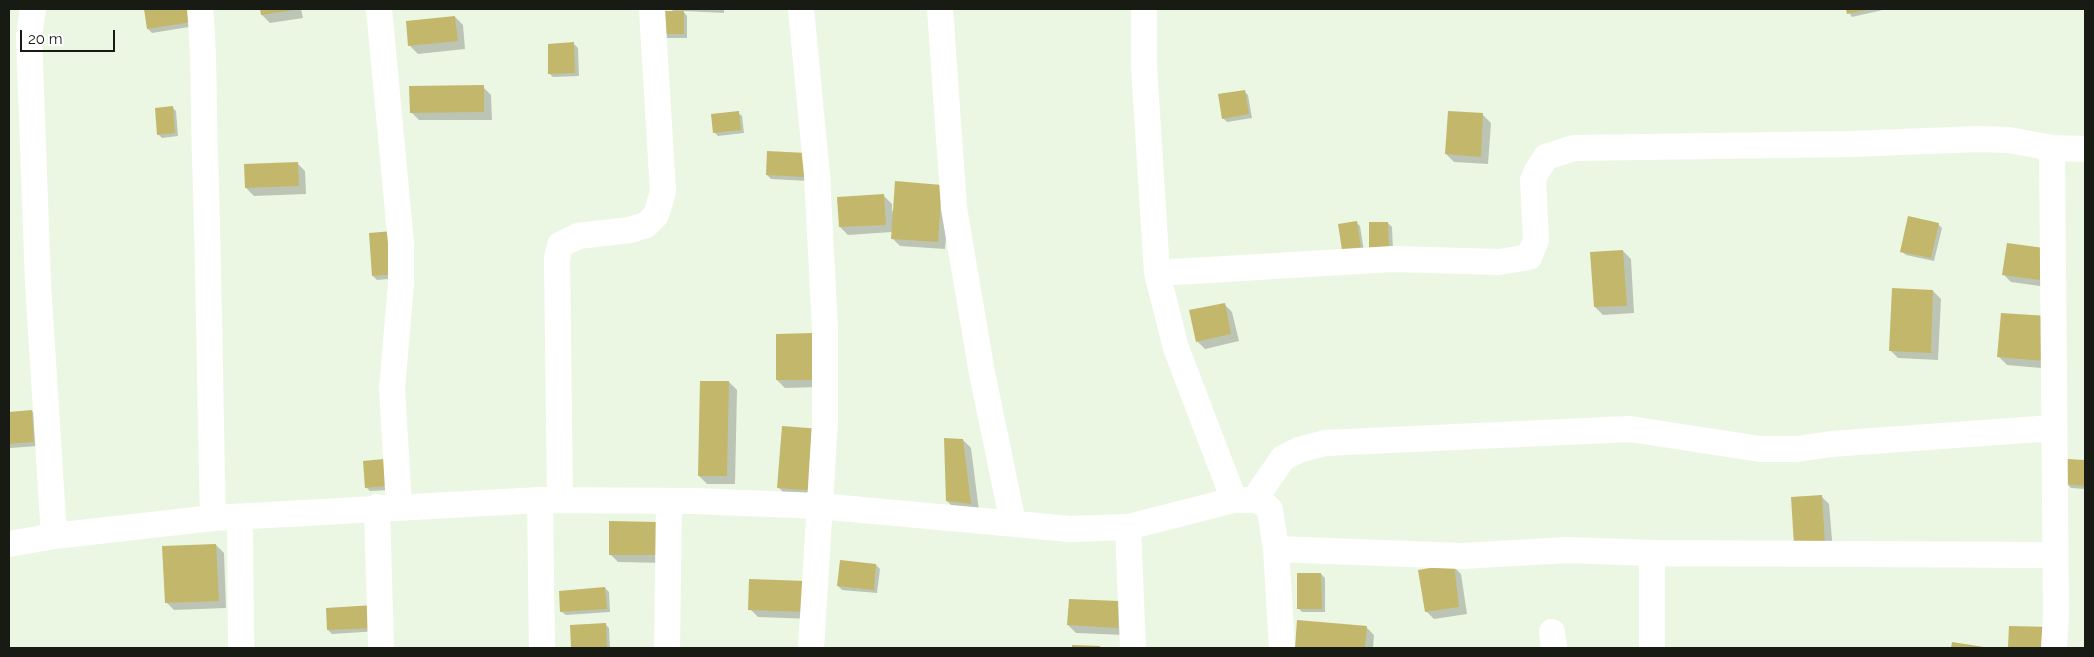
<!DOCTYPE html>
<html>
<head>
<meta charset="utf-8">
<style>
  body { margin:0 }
  #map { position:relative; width:2094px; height:657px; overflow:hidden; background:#ebf7e3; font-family:Raleway,sans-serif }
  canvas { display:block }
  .frame { position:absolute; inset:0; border:10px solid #171b14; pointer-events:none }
  .scale { position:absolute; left:20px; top:30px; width:95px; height:22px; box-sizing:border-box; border:2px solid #171b14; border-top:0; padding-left:6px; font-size:15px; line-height:18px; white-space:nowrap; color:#171b14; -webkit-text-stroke:4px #fff; paint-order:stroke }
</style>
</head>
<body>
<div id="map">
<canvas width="2094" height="657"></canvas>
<div class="frame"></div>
<div class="scale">20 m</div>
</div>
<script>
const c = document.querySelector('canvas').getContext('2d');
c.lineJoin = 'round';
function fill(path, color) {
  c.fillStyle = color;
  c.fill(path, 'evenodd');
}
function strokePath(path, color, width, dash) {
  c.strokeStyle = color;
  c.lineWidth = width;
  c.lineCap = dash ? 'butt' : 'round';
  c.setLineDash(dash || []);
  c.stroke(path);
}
fill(new Path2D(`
  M 145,9 L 193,9 L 195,26 L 152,33 L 148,29 Z
  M 261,9 L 301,9 L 303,18 L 270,23 L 262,15 Z
  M 671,9 L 724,9 L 724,13 L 683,11 L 687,16 L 687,38 L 667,38 L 663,34 L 674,12 Z
  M 1847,9 L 1887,9 L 1852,17 Z
  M 455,17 L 463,25 L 465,49 L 418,54 L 410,46 Z
  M 574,44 L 578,48 L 579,76 L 553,77 L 549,73 Z
  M 483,87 L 491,95 L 492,120 L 419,120 L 411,112 Z
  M 1244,91 L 1248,95 L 1252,118 L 1227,122 L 1223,118 Z
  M 172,107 L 176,111 L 178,136 L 162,138 L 158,134 Z
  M 738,113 L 742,116 L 744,133 L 718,136 L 714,132 Z
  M 1483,115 L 1491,123 L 1488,164 L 1454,162 L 1446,154 Z
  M 806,154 L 808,181 L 771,179 L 767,175 Z
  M 297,163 L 305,171 L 306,194 L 254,196 L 246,188 Z
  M 950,194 L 945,249 L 900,246 L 892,238 L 892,232 L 848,235 L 840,227 L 884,196 L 892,204 L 892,211 L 894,211 Z
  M 1356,222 L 1360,226 L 1364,251 L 1347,254 Z
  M 1388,223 L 1392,227 L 1393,250 L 1374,251 Z
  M 1938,224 L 1942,228 L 1934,261 L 1906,255 L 1902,252 Z
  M 370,234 L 400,278 L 377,280 L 373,276 Z
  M 2008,245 L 2047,287 L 2011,282 L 2003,274 Z
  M 1623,251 L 1631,259 L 1634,313 L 1603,315 L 1595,307 Z
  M 1933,291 L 1941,299 L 1938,360 L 1898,358 L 1890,350 Z
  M 1224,304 L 1232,312 L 1239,341 L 1205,349 L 1197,341 Z
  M 2002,314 L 2052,369 L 2007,365 L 1999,357 Z
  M 813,335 L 821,387 L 785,388 L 777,380 Z
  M 729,382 L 737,390 L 735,484 L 707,484 L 699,476 Z
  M 32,411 L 36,415 L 38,446 L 10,448 L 9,446 L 9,413 Z
  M 783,427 L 824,498 L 787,496 L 779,488 Z
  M 963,440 L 971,448 L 979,511 L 955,509 L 947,501 Z
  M 2068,461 L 2085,462 L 2085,489 L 2071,488 L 2067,484 Z
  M 364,462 L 389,490 L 370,491 L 366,487 Z
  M 1821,496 L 1829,504 L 1833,551 L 1795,545 Z
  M 611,522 L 666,563 L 618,562 L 610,554 Z
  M 216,545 L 224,553 L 226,608 L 174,610 L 166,602 Z
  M 876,565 L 880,569 L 877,593 L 842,590 L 838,586 Z
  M 1453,566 L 1461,574 L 1467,614 L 1434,619 L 1426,611 Z
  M 1321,574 L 1325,578 L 1325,612 L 1302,612 L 1298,608 Z
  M 806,582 L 813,619 L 758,617 L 750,609 Z
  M 605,588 L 609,592 L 610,612 L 566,615 L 562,612 Z
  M 1119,602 L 1125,635 L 1076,633 L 1068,625 Z
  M 378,610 L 379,631 L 332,634 L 328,630 Z
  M 1298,621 L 1366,627 L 1374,635 L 1373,648 L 1296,648 Z
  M 605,624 L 609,628 L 610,648 L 573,648 L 571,627 Z
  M 2009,646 L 2055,648 L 2011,648 Z`), '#0003');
fill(new Path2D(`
  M 144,9 L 190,9 L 192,22 L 147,29 Z
  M 260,9 L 295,9 L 295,10 L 261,15 Z
  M 1846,9 L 1865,9 L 1866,10 L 1847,14 Z
  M 662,11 L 684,11 L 684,34 L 662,34 Z
  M 455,16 L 458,41 L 408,46 L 406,21 Z
  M 574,42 L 575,73 L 548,74 L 548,44 Z
  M 484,85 L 484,112 L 410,113 L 409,86 Z
  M 1245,90 L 1249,114 L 1222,119 L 1218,94 Z
  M 173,106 L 175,133 L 157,135 L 155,108 Z
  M 739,111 L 741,130 L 713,133 L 711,114 Z
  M 1448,111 L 1483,113 L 1481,157 L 1445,154 Z
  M 767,151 L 806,153 L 805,177 L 766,175 Z
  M 298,162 L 299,186 L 245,188 L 244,164 Z
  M 895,181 L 942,185 L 938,242 L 891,239 Z
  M 884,194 L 886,225 L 839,227 L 837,197 Z
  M 1908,216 L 1939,223 L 1931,258 L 1900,252 Z
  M 1357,221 L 1361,247 L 1342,250 L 1338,224 Z
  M 1369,222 L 1388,222 L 1389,247 L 1369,248 Z
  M 393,231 L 397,274 L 372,276 L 369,233 Z
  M 2007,243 L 2044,248 L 2040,280 L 2002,275 Z
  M 1623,250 L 1627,306 L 1594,307 L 1590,252 Z
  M 1892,288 L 1933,290 L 1931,353 L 1889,351 Z
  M 1225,303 L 1231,334 L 1196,342 L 1189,310 Z
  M 2001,313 L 2048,316 L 2044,361 L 1997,357 Z
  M 814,333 L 813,380 L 776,380 L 776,334 Z
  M 700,381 L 729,381 L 727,476 L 698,476 Z
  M 32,410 L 34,442 L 9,444 L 9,412 Z
  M 782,426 L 821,429 L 817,491 L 777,488 Z
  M 944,438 L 963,439 L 971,504 L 946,501 Z
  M 384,459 L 386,486 L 365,488 L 363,461 Z
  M 2067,459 L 2085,460 L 2085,486 L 2066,484 Z
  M 1822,495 L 1825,543 L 1794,545 L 1791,497 Z
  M 609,521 L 658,522 L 658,555 L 609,555 Z
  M 216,544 L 219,601 L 165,603 L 162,546 Z
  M 840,560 L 876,564 L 874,590 L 837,586 Z
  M 1454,564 L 1459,607 L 1425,612 L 1418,570 Z
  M 1297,573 L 1321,573 L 1322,609 L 1297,609 Z
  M 749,579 L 806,581 L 805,612 L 748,610 Z
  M 605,587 L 607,609 L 560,612 L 559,591 Z
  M 1069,599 L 1119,601 L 1118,628 L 1067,625 Z
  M 374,605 L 376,628 L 327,630 L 326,608 Z
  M 1297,620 L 1367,626 L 1365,648 L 1295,648 Z
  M 606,623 L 607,648 L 571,648 L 570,625 Z
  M 2009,626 L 2053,627 L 2043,648 L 2008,647 Z
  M 1952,642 L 1984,647 L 1984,648 L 1951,648 Z
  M 1072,645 L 1100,646 L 1100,648 L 1072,648 Z`), '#c2b76a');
strokePath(new Path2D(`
  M 33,9 L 29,36 L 38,283 L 54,536
  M 200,9 C 205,58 203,108 205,157 C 209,277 210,397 213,518
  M 379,9 L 401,243 L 401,283 L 392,389 L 399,506
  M 801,9 L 817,175 L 825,329 L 825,422 L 811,648
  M 940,9 L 954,208 L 982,373 L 1013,523
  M 1144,9 L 1144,66 L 1157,273 L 1176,348 L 1234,500
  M 2052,148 L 2056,615 L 2054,648
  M 1157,273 L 1393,259 L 1499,262 L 1529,257 L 1536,240 L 1533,180 L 1537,171 L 1546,157 L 1574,148 L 1851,144 L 1978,139 L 2009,140 L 2052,148 L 2085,149
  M 540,500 L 542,648
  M 560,500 L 557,259 L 560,245 L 578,236 L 630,230 L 646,225 L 656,215 L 663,192 L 652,9
  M 1254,500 L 1283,458 L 1299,450 L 1325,443 L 1630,429 L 1760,449 L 1797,449 L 1831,444 L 2053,428
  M 377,507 L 381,648
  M 240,517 L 241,648
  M 1128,527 L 1133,648
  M 9,544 L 54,536 L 213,518 L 540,500 L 694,501 L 819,506 L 1070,529 L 1128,527 L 1234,500 L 1254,500 L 1263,503 L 1270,510 L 1276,549
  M 1652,553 L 2054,555
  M 1552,632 L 1554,648
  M 667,648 L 669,501
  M 1282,648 L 1276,549 L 1462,556 L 1568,550 L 1652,553 L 1652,648`), '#fff', 26);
</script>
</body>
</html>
